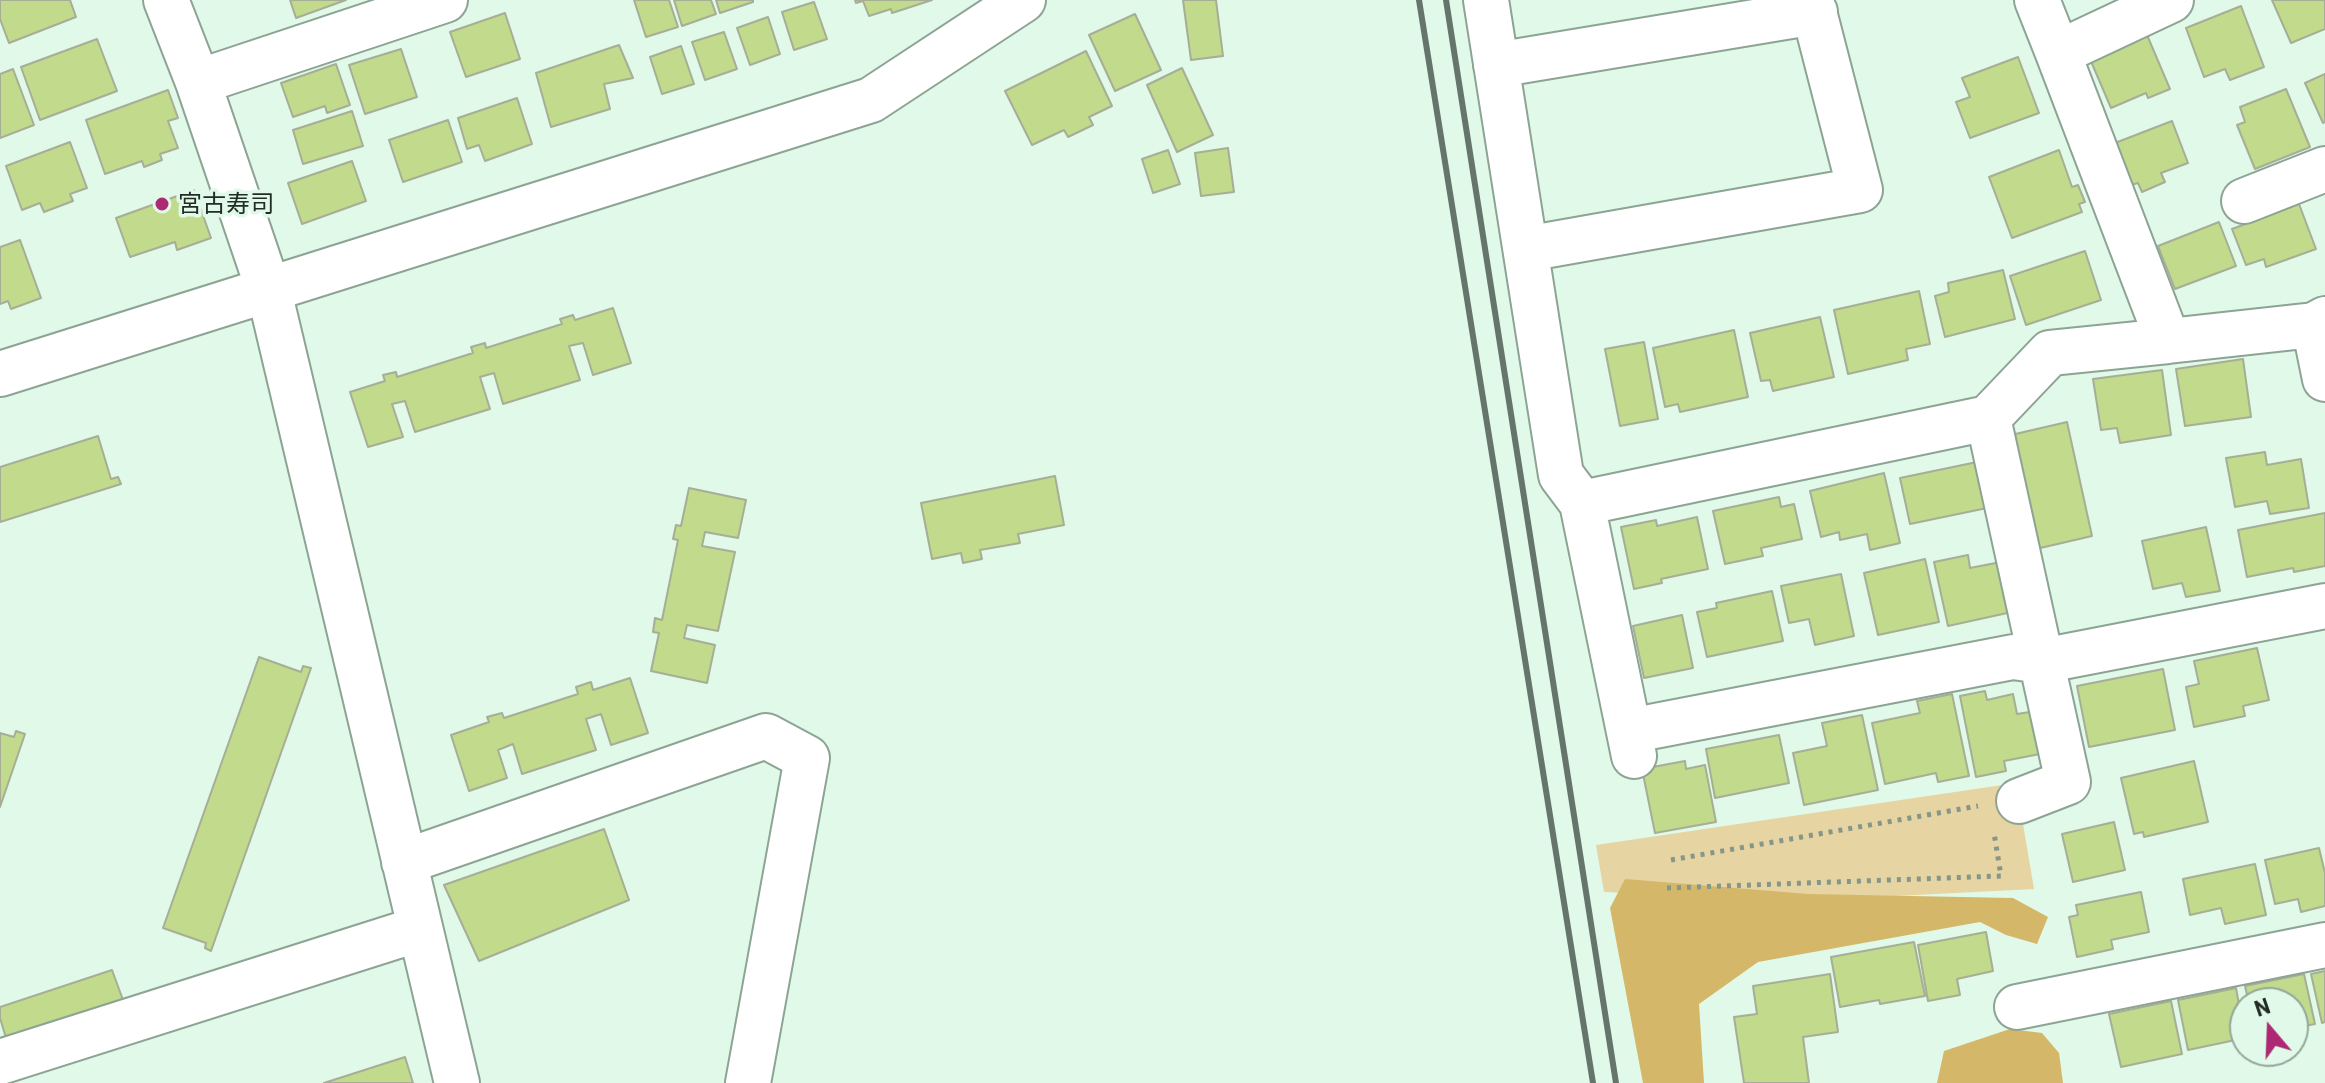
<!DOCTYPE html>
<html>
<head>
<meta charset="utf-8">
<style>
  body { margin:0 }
  #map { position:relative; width:2325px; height:1083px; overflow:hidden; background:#e0f9e8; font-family:Barlow,sans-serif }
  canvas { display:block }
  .north { position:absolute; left:2229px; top:987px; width:80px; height:80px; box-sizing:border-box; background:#e0f9e8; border:2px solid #94a79a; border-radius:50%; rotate:341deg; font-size:22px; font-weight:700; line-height:32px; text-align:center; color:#222c25 }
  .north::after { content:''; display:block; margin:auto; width:28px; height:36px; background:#ad2973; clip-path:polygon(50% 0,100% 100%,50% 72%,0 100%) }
</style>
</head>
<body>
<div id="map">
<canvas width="2325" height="1083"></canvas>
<div class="north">N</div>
</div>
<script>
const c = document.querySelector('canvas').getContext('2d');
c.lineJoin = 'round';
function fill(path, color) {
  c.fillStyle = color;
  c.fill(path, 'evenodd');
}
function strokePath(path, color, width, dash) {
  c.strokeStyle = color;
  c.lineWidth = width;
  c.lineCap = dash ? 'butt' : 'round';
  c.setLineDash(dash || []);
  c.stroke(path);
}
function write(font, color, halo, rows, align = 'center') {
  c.font = font + ' Barlow,"Noto Sans JP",sans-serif';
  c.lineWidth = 7;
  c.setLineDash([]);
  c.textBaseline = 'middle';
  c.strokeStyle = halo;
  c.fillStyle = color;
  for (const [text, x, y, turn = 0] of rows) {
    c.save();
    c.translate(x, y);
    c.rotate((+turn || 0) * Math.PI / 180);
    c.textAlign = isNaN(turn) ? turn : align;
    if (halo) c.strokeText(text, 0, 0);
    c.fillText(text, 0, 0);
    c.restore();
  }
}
fill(new Path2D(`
  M 2016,783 L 2034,889 L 1797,901 L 1604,892 L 1596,845 Z`), '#e6d4a2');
fill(new Path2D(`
  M 1625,879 L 1808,894 L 2013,898 L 2048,917 L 2037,944 L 2006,935 L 1980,922 L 1758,962 L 1699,1004 L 1704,1083 L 1643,1083 L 1610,908 Z
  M 2010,1029 L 2042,1033 L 2059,1053 L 2063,1083 L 1937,1083 L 1944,1051 Z`), '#d4b768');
const building = new Path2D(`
  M 0,0 L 70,0 L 76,17 L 9,43 L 0,19 Z
  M 290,0 L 346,0 L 296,18 Z
  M 634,0 L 669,0 L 678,27 L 646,37 Z
  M 674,0 L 711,0 L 716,14 L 682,26 Z
  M 716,0 L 753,0 L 753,2 L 720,13 Z
  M 855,0 L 932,0 L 892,13 L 891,9 L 869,16 L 863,1 L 856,3 Z
  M 1183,0 L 1216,0 L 1223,56 L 1191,60 Z
  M 2272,0 L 2325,0 L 2325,29 L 2291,43 Z
  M 814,2 L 827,39 L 794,50 L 782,12 Z
  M 2241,6 L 2264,67 L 2230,80 L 2225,69 L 2204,77 L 2186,28 Z
  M 505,13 L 520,59 L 466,77 L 450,32 Z
  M 1135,14 L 1161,70 L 1115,91 L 1089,35 Z
  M 768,17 L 780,54 L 750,65 L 737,28 Z
  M 724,32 L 737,69 L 705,80 L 692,42 Z
  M 2147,35 L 2170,89 L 2148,98 L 2146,93 L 2111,108 L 2090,59 Z
  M 97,39 L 117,91 L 40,120 L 21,67 Z
  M 619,45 L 633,78 L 604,84 L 610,109 L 551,127 L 536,73 Z
  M 681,46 L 694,84 L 662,94 L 650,57 Z
  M 401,49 L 417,97 L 365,114 L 349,65 Z
  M 1086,51 L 1112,106 L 1089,117 L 1093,125 L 1068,137 L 1064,130 L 1032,145 L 1005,91 Z
  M 2018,57 L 2039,113 L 1970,138 L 1956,102 L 1970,97 L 1962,78 Z
  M 336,64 L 350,105 L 327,113 L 325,106 L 293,117 L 281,83 Z
  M 1182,68 L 1213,135 L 1177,152 L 1147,85 Z
  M 13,69 L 34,125 L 0,138 L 0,74 Z
  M 2325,74 L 2325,122 L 2323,123 L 2305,83 Z
  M 2286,89 L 2310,147 L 2255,169 L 2237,125 L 2245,122 L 2240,107 Z
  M 168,90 L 178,118 L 168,121 L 178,148 L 160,154 L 162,160 L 144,167 L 142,161 L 105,174 L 86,120 Z
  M 517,98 L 532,144 L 485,161 L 479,145 L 467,149 L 458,118 Z
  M 352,111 L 363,146 L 303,164 L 293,130 Z
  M 448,120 L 462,162 L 403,182 L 389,140 Z
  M 2172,121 L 2188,163 L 2161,173 L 2165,182 L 2142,192 L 2138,183 L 2131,185 L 2115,143 Z
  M 70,142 L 87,188 L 70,194 L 73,201 L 44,212 L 40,203 L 22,210 L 6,166 Z
  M 1228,148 L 1234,192 L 1201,196 L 1195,153 Z
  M 1168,150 L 1180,184 L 1153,193 L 1142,159 Z
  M 2059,150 L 2072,187 L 2078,185 L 2085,202 L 2079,204 L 2082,212 L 2012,238 L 1989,177 Z
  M 352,161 L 366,201 L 302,224 L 288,183 Z
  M 194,190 L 211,238 L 177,250 L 175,242 L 130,257 L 116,218 Z
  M 2299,204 L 2316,249 L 2266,267 L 2264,259 L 2246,265 L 2232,229 Z
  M 2219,222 L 2236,266 L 2175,289 L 2158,246 Z
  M 20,240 L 41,298 L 11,309 L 8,301 L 0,304 L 0,247 Z
  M 2085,251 L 2101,300 L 2026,325 L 2010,276 Z
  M 2003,270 L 2015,319 L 1945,337 L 1935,296 L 1949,292 L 1948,283 Z
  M 1919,291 L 1930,344 L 1906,349 L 1908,360 L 1848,374 L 1834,310 Z
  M 613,308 L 631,363 L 593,375 L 583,343 L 569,346 L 580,380 L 503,404 L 494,373 L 480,377 L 490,409 L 415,432 L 405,401 L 392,404 L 403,437 L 368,447 L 350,392 L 385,381 L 383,375 L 396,372 L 397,377 L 473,353 L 471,347 L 485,343 L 486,348 L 562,324 L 560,319 L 573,315 L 575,320 Z
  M 1820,317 L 1834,377 L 1773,391 L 1770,380 L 1761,381 L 1750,333 Z
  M 1734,330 L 1748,397 L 1680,412 L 1678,404 L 1665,407 L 1653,348 Z
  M 1644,342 L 1658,419 L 1620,426 L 1605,349 Z
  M 2243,359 L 2251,417 L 2185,426 L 2176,369 Z
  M 2162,370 L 2171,435 L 2120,443 L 2117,428 L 2101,430 L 2093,379 Z
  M 2067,422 L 2092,536 L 2036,549 L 2011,435 Z
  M 98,436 L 111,479 L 118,477 L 121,484 L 0,522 L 0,467 Z
  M 2265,452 L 2267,465 L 2301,459 L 2309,508 L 2270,514 L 2267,501 L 2235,507 L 2226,458 Z
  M 1977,462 L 1987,508 L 1910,524 L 1900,478 Z
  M 1884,473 L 1900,543 L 1870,550 L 1867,534 L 1840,540 L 1839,532 L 1821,537 L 1810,491 Z
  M 1055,476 L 1064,525 L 1018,534 L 1020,543 L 980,550 L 982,559 L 963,563 L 961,553 L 932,559 L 921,503 Z
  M 689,488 L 746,500 L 738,538 L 705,532 L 702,546 L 735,552 L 718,631 L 687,625 L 684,638 L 715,645 L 707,683 L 651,671 L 659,633 L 653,632 L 655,618 L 662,620 L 678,540 L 673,539 L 676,525 L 681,526 Z
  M 1779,497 L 1781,507 L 1794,504 L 1802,539 L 1761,548 L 1763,556 L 1725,564 L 1713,511 Z
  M 2325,513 L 2325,566 L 2294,572 L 2293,568 L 2247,577 L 2238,530 Z
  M 1697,517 L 1708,569 L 1661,579 L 1662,583 L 1634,589 L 1621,527 L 1656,520 L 1657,526 Z
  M 2206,527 L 2220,591 L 2186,597 L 2182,583 L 2153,589 L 2142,541 Z
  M 1968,555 L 1970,568 L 2011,560 L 2021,610 L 1948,626 L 1934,562 Z
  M 1925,559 L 1939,622 L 1878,635 L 1864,573 Z
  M 1841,574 L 1854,636 L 1815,645 L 1809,619 L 1789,623 L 1781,586 Z
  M 1772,591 L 1783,641 L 1707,657 L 1697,612 L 1717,608 L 1716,603 Z
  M 1682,615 L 1693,668 L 1644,678 L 1633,626 Z
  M 2257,648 L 2269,700 L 2243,706 L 2245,716 L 2194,727 L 2186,687 L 2199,684 L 2194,661 Z
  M 259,657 L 301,672 L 303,666 L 311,668 L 211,951 L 205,948 L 206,943 L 163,928 Z
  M 2163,669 L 2175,730 L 2089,747 L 2077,686 Z
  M 630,678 L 648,733 L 611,745 L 601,714 L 586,719 L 596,750 L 522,774 L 513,744 L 498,750 L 507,778 L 469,791 L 451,735 L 489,722 L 487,717 L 502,713 L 504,718 L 578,694 L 576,687 L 591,682 L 593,690 Z
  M 1985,691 L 1987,700 L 2013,694 L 2017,714 L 2036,711 L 2045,753 L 2004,761 L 2006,771 L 1976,777 L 1960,696 Z
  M 1952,694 L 1969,776 L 1938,782 L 1936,773 L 1885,784 L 1872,723 L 1920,713 L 1917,701 Z
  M 1862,715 L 1878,790 L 1804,805 L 1793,753 L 1827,746 L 1822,723 Z
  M 16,731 L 25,734 L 0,807 L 0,733 L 14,737 Z
  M 1779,735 L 1789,783 L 1715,798 L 1706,749 Z
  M 1685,761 L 1686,769 L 1705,765 L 1716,822 L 1655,833 L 1642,769 Z
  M 2194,761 L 2208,822 L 2144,837 L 2143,832 L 2134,834 L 2121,778 Z
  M 2114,822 L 2125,870 L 2073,882 L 2062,834 Z
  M 604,829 L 629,900 L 479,961 L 444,885 Z
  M 2319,848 L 2325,873 L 2325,906 L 2301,912 L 2298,899 L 2275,904 L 2265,860 Z
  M 2255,864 L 2266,915 L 2225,924 L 2221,908 L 2190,915 L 2183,879 Z
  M 2141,892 L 2149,932 L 2111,940 L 2113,949 L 2077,957 L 2069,917 L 2078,915 L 2076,905 Z
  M 1986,932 L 1993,971 L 1957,979 L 1960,995 L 1928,1001 L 1918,945 Z
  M 1914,942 L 1925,996 L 1880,1004 L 1879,1000 L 1840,1007 L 1831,957 Z
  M 112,970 L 123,1000 L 6,1038 L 0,1018 L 0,1007 Z
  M 2325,971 L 2325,1022 L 2322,1023 L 2311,974 Z
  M 1830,974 L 1838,1032 L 1803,1037 L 1809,1083 L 1744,1083 L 1734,1017 L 1757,1014 L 1753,986 Z
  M 2304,974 L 2315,1024 L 2293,1028 L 2293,1003 L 2249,1003 L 2245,986 Z
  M 2236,988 L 2245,1038 L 2188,1050 L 2178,1000 Z
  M 2171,1001 L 2182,1054 L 2121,1067 L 2109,1014 Z
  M 405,1057 L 413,1083 L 324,1083 Z`);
fill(building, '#c1da8c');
strokePath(building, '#a6ae96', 2);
const minor = new Path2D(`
  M 166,0 L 198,82 L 269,291 L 457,1083
  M 1486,0 L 1561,475 L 1582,503
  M 2037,0 L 2058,53
  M 2171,0 L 2058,53 L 2168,341 L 2314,325 L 2325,319
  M 1496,65 L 1815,12
  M 198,82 L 445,0
  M 2244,201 L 2325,169
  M 1526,249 L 1860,190 L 1811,0
  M 2314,325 L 2325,379
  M 0,374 L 871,100 L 1023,0
  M 1988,418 L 2068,782 L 2019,801
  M 1629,731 L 2013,657 L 2042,661 L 2325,606
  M 1634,756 L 1582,503 L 1988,418 L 2050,353 L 2168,341
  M 404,862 L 766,736 L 807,758 L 748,1083
  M 2017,1007 L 2325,945
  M 0,1062 L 419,929`);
strokePath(minor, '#8da494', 48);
strokePath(new Path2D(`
  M 1671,860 L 1978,806
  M 1667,888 L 2001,876 L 1994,833`), '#85968a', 5, [4, 6]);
strokePath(minor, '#fff', 44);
strokePath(new Path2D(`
  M 1419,0 L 1593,1083
  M 1446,0 L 1616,1083`), '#66756b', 6);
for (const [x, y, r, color] of [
  [162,204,8,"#ad2973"]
]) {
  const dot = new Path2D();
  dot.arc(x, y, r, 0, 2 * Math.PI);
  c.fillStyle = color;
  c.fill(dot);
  strokePath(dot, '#e0f9e8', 3);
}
write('24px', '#222c25', '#e0f9e8', [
  ["宮古寿司",178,204]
], 'left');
</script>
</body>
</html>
